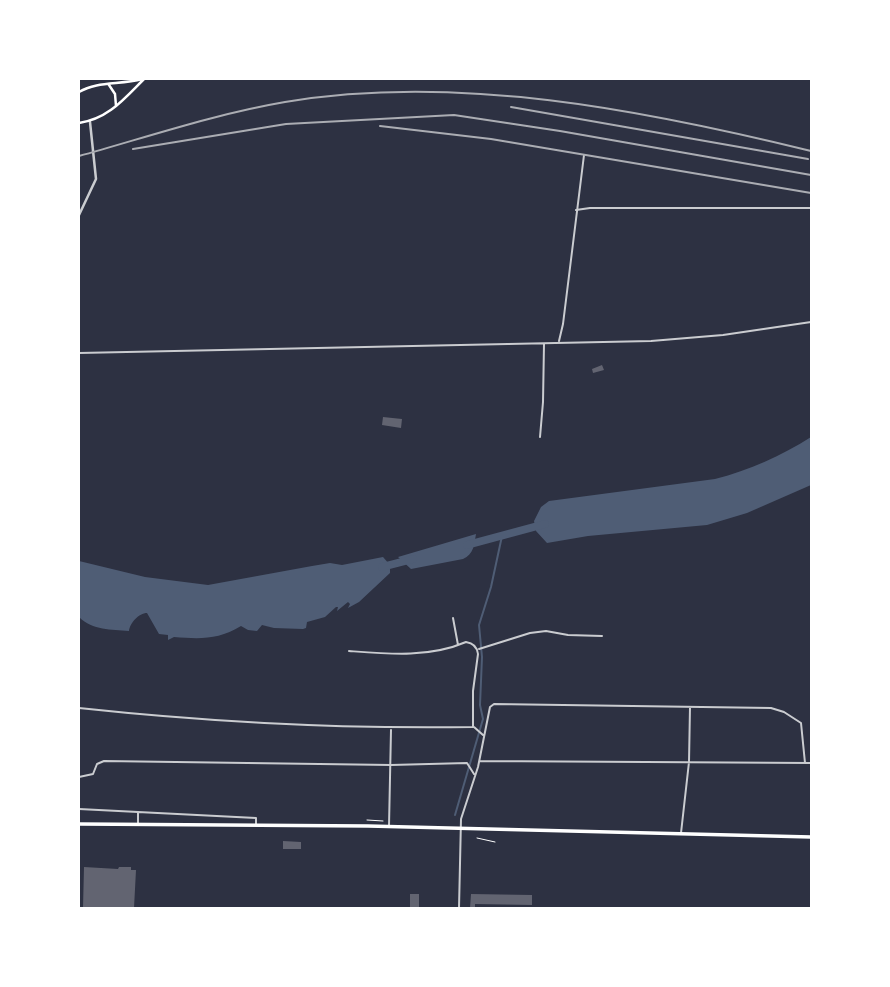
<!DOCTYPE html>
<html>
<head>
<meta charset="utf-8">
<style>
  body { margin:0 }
  #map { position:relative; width:890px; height:987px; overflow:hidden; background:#2d3142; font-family:"Playfair Display",serif }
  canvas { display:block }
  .frame { position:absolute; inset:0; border:80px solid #fff; pointer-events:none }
</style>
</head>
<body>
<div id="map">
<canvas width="890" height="987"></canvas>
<div class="frame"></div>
</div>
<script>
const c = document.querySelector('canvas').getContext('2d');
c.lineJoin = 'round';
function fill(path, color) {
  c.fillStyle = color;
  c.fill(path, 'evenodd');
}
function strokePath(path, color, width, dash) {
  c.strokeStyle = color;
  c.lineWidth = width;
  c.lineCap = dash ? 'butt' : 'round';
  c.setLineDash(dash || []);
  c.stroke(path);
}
fill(new Path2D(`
  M 811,437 L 811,485 L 747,513 L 707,525 L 588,536 L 547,543 L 536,531 L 534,521 L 541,507 L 549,501 L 715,479 C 750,470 781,456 811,437 Z
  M 476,534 C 474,545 474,554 463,559 L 411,569 L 398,557 Z
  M 383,557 L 390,565 L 390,573 L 359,602 L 348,608 L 350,604 L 348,602 L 337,611 L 338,607 L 336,607 L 325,617 L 307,622 L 306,628 L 303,629 L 274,628 L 262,625 L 257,631 L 248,630 L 241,626 C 218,640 200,639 174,637 L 168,640 L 168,635 L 159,634 L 147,613 C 139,613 130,623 129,631 C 111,629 93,631 79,617 L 79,561 L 145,577 L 208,585 L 312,566 L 330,563 L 342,565 Z`), '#4f5d75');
strokePath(new Path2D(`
  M 455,815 L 483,719 L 480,705 L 482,657 L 479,625 L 491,587 L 502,536`), '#4f5d75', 2);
strokePath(new Path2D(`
  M 467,545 L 545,524
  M 382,567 L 413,559`), '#4f5d75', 8);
fill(new Path2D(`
  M 602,365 L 604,370 L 593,373 L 592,369 Z
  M 383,417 L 402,419 L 401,428 L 382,425 Z
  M 283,841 L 301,842 L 301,849 L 283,849 Z
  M 84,867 L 118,869 L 119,867 L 131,867 L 131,870 L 136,870 L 134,908 L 83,908 Z
  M 410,894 L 419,894 L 419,908 L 410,908 Z
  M 471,894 L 532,895 L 532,905 L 475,904 L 475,908 L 470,908 Z`), '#626471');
strokePath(new Path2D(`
  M 367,820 L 383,821
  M 477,838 L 495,842`), '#fff', 1);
strokePath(new Path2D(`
  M 576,210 L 590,208 L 811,208
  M 559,341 L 563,324 L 584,155
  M 79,353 L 651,341 L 723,335 L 811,322
  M 540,437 L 543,402 L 544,344
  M 453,618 L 458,645
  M 479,649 L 530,633 L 546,631 L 568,635 L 602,636
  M 349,651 C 388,654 429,658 466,642 C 473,643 477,646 478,654 L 473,691 L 473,726
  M 79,708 C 209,722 342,729 473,727
  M 474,727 L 483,735
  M 480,761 L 811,763
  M 79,777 L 93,774 L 97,764 L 104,761 L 391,765 L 467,763 L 474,774
  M 79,809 L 256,818 L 256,824
  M 138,823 L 138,813
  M 389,826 L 391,730
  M 681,833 L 689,762 L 690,707
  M 459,908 L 461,819 L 478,767 L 490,707 L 494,704 L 771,708 L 784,712 L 801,723 L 805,763`), '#caccd0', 2);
strokePath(new Path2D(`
  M 79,215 L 96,179 L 90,122`), '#caccd0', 2.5);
strokePath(new Path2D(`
  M 109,85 L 115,94 L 116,106
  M 79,92 C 97,81 120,85 142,79
  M 79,123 C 108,119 124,99 144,79`), '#fff', 2.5);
strokePath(new Path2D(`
  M 79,824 L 368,826 L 811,837`), '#fff', 3.5);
strokePath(new Path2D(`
  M 511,107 L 808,159
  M 380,126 L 491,139 L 811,193
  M 133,149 L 286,124 L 454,115 L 560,131 L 811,175
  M 79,156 C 147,137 215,114 285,102 C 456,73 644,110 811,151`), '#abadb3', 2);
</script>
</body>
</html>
